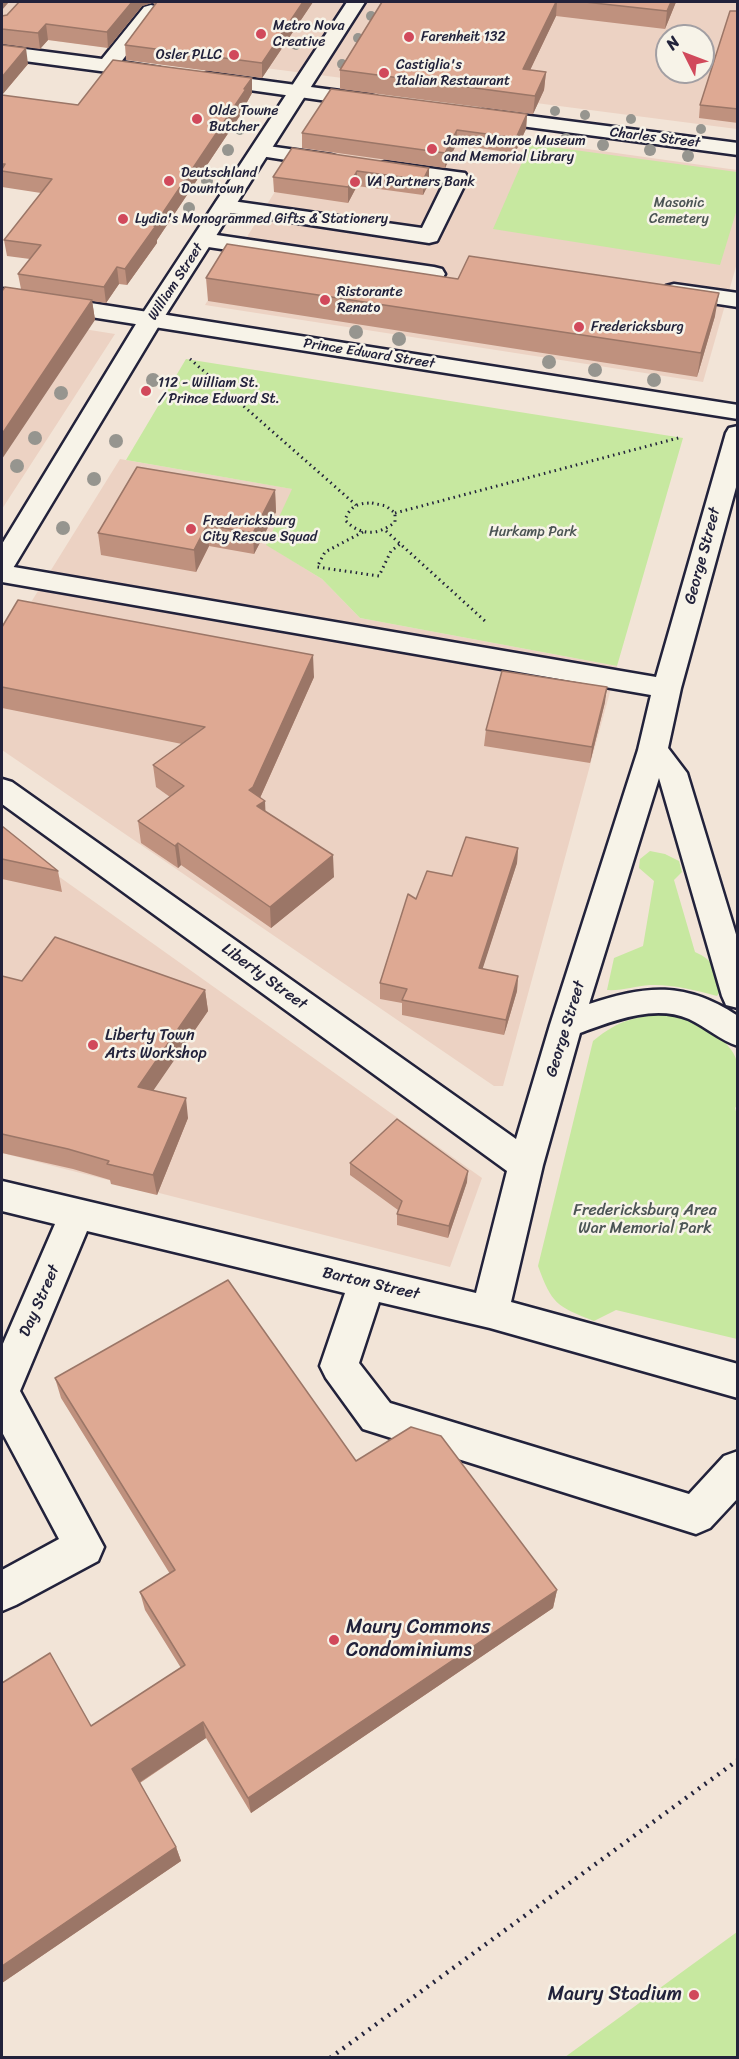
<!DOCTYPE html>
<html>
<head>
<meta charset="utf-8">
<style>
  body { margin:0 }
  #map { position:relative; width:739px; height:2059px; overflow:hidden; background:#f2e4d7; font-family:Sriracha,sans-serif }
  canvas { display:block }
  .frame { position:absolute; inset:0; border:3px solid #22223b; pointer-events:none }
  .north { position:absolute; left:655px; top:24px; width:60px; height:60px; box-sizing:border-box; background:#f7f3e8; border:2px solid #a29fa3; border-radius:50%; rotate:312deg; font-size:16px; font-weight:700; line-height:24px; text-align:center; color:#22223b }
  .north::after { content:''; display:block; margin:auto; width:21px; height:27px; background:#d1495b; clip-path:polygon(50% 0,100% 100%,50% 72%,0 100%) }
</style>
</head>
<body>
<div id="map">
<canvas width="739" height="2059"></canvas>
<div class="frame"></div>
<div class="north">N</div>
</div>
<script>
const c = document.querySelector('canvas').getContext('2d');
c.lineJoin = 'round';
function fill(path, color) {
  c.fillStyle = color;
  c.fill(path, 'evenodd');
}
function strokePath(path, color, width, dash) {
  c.strokeStyle = color;
  c.lineWidth = width;
  c.lineCap = dash ? 'butt' : 'round';
  c.setLineDash(dash || []);
  c.stroke(path);
}
function write(font, color, halo, rows, align = 'center') {
  c.font = font + ' Sriracha,sans-serif';
  c.lineWidth = 5;
  c.setLineDash([]);
  c.textBaseline = 'middle';
  c.strokeStyle = halo;
  c.fillStyle = color;
  for (const [text, x, y, turn = 0] of rows) {
    c.save();
    c.translate(x, y);
    c.rotate((+turn || 0) * Math.PI / 180);
    c.textAlign = isNaN(turn) ? turn : align;
    if (halo) c.strokeText(text, 0, 0);
    c.fillText(text, 0, 0);
    c.restore();
  }
}
fill(new Path2D(`
  M 2,2 L 737,2 L 737,129 L 2,34 ZM 667,36 L 703,36 L 703,72 L 667,72 Z
  M 324,112 L 737,170 L 737,263 L 703,382 L 205,305 Z
  M 2,316 L 115,334 L 2,509 Z
  M 120,459 L 293,489 L 267,545 L 322,579 L 360,618 L 617,666 L 503,1086 L 494,1086 L 2,750 L 2,649 Z
  M 2,836 L 482,1178 L 450,1267 L 2,1153 Z`), '#ecd2c3');
fill(new Path2D(`
  M 530,144 L 737,172 L 737,209 L 720,265 L 493,229 Z
  M 186,359 L 683,438 L 617,666 L 360,618 L 322,579 L 266,545 L 292,489 L 126,460 Z
  M 650,851 L 665,854 L 679,861 L 682,872 L 674,880 L 695,952 C 715,961 715,969 721,990 L 717,996 C 696,990 671,984 650,985 C 635,986 622,991 607,990 L 614,958 L 643,946 L 654,881 L 639,868 L 640,859 Z
  M 672,1013 C 694,1021 731,1037 737,1062 C 739,1075 737,1092 737,1105 L 735,1108 L 738,1118 L 737,1339 L 616,1310 L 594,1321 C 556,1306 552,1304 538,1266 L 593,1041 C 621,1018 637,1017 672,1013 Z
  M 737,1932 L 737,2057 L 565,2057 Z`), '#c7e8a0');
const minor = new Path2D(`
  M 151,5 L 158,7 L 160,11 L 121,62 L 160,68 L 163,72 L 160,76 L 153,78 L 2,58 L 2,46 L 102,59 L 144,7 Z
  M 207,73 L 370,95 L 377,97 L 380,101 L 377,105 L 370,107 L 200,83 L 197,79 L 200,75 Z
  M 483,110 L 738,143 L 738,155 L 476,120 L 473,116 L 476,112 Z
  M 261,145 L 331,155 L 338,157 L 342,161 L 338,165 L 331,167 L 254,155 L 251,151 L 254,147 Z
  M 385,162 L 457,172 L 465,173 L 468,178 L 437,241 L 429,243 L 225,212 L 217,211 L 214,206 L 217,201 L 225,200 L 422,228 L 444,183 L 378,172 L 374,168 L 378,164 Z
  M 203,233 L 434,267 L 442,269 L 445,274 L 442,279 L 434,281 L 195,245 L 192,240 L 195,235 Z
  M 674,284 L 738,293 L 738,307 L 666,296 L 663,291 L 666,286 Z
  M 2,289 L 738,405 L 738,419 L 2,303 Z
  M 738,426 L 738,480 L 681,688 L 668,748 L 687,773 L 738,941 L 738,1008 L 726,1005 L 722,996 L 659,778 L 589,1004 C 645,985 686,981 738,1016 L 738,1046 C 720,1040 706,1027 689,1019 C 654,1004 613,1021 580,1033 L 543,1165 L 511,1302 L 738,1364 L 738,1398 L 490,1328 L 379,1302 L 359,1363 L 390,1403 L 689,1494 L 724,1456 L 738,1451 L 738,1498 L 710,1528 L 696,1534 L 363,1429 L 326,1378 L 320,1366 L 345,1293 L 87,1231 L 20,1391 L 104,1547 L 98,1561 L 16,1605 L 2,1611 L 2,1570 L 59,1539 L 2,1432 L 2,1346 L 55,1224 L 2,1211 L 2,1181 L 476,1293 L 507,1171 L 2,804 L 2,779 L 12,782 L 516,1139 L 550,1025 L 638,750 L 651,695 L 2,582 L 2,565 L 656,677 L 726,433 L 729,428 Z`);
const major = new Path2D(`
  M 347,2 L 365,2 L 163,319 L 15,565 L 11,571 L 2,573 L 2,544 L 139,319 Z`);
strokePath(minor, '#22223b', 5);
strokePath(major, '#22223b', 5);
strokePath(new Path2D(`
  M 190,359 L 356,505
  M 372,503 L 386,506 L 395,513 L 395,522 C 378,536 360,536 345,520 C 350,506 358,503 372,503 Z
  M 395,513 L 682,437
  M 386,531 L 485,621
  M 363,532 L 325,552 L 317,567 L 379,576 L 391,551 L 400,544`), '#22223b', 3, [1.5, 4]);
strokePath(new Path2D(`
  M 330,2058 L 738,1760`), '#22223b', 4.5, [2, 6]);
fill(minor, '#f7f3e8');
fill(major, '#f7f3e8');
c.fillStyle = '#96958f';
for (const [x, y, r] of [
  [371,16,5],
  [358,38,5],
  [296,45,5],
  [342,64,5],
  [555,111,5],
  [585,115,5],
  [631,119,5],
  [701,129,5],
  [240,130,5],
  [566,139,6],
  [603,145,6],
  [228,150,6],
  [650,150,6],
  [688,156,6],
  [207,181,6],
  [189,208,6],
  [356,332,7],
  [399,339,7],
  [549,362,7],
  [595,370,7],
  [153,380,7],
  [654,380,7],
  [61,393,7],
  [35,438,7],
  [116,441,7],
  [17,466,7],
  [94,479,7],
  [63,528,7]
]) {
  c.beginPath();
  c.arc(x, y, r, 0, 2 * Math.PI);
  c.fill();
}
fill(new Path2D(`
  M 19,2 L 313,2 L 262,78 L 126,60 L 125,45 L 155,4 L 152,3 L 142,6 L 108,48 L 48,40 L 40,49 L 2,44 L 2,16 L 7,15 Z
  M 382,2 L 676,2 L 665,29 L 556,16 L 530,70 L 546,72 L 544,90 L 533,114 L 340,89 L 340,70 Z
  M 738,11 L 738,123 L 699,118 L 700,105 Z
  M 2,45 L 28,64 L 2,95 L 78,105 L 252,78 L 252,93 L 247,102 L 247,105 L 157,240 L 157,243 L 127,285 L 119,284 L 106,303 L 92,301 L 95,320 L 21,289 L 18,274 L 30,259 L 7,256 L 4,240 L 41,193 L 2,187 Z
  M 527,114 L 526,129 L 515,153 L 456,145 L 445,168 L 302,148 L 302,133 Z
  M 292,148 L 429,168 L 429,183 L 423,195 L 357,186 L 348,203 L 274,192 L 273,177 Z
  M 206,278 L 715,316 L 697,377 L 208,301 Z
  M 275,490 L 276,512 L 254,554 L 209,546 L 196,572 L 101,555 L 98,533 Z
  M 2,627 L 314,677 L 260,798 L 265,801 L 265,812 L 334,877 L 271,928 L 181,865 L 178,868 L 141,843 L 138,821 L 170,797 L 156,787 L 153,765 L 182,744 L 2,708 Z
  M 605,702 L 590,763 L 484,746 L 486,730 Z
  M 2,826 L 58,871 L 62,892 L 2,879 Z
  M 518,848 L 517,863 L 482,969 L 518,976 L 517,991 L 504,1035 L 402,1015 L 402,1003 L 380,999 L 380,983 L 452,876 Z
  M 2,976 L 22,981 L 205,990 L 208,1011 L 153,1090 L 188,1118 L 157,1195 L 111,1184 L 110,1180 L 73,1169 L 2,1153 Z
  M 350,1163 L 467,1182 L 448,1238 L 397,1225 L 397,1214 L 398,1210 L 350,1175 Z
  M 55,1378 L 356,1461 L 557,1590 L 553,1608 L 251,1813 L 206,1738 L 140,1783 L 176,1847 L 181,1861 L 2,1983 L 2,1683 L 91,1726 L 181,1668 L 145,1610 L 140,1592 L 170,1574 L 61,1398 Z`), '#bf917e');
fill(new Path2D(`
  M 2,2 L 9,2 L 2,10 Z
  M 132,2 L 152,2 L 152,3 L 142,6 L 108,48 L 107,32 Z
  M 303,2 L 313,2 L 262,78 L 262,63 Z
  M 556,2 L 557,2 L 556,16 L 522,87 L 523,69 Z
  M 671,2 L 676,2 L 665,29 L 667,11 Z
  M 46,24 L 48,40 L 40,49 L 38,33 Z
  M 26,48 L 28,64 L 2,95 L 2,77 Z
  M 546,72 L 544,90 L 533,114 L 535,96 Z
  M 252,78 L 252,93 L 247,102 L 247,105 L 157,240 L 157,243 L 127,285 L 125,269 Z
  M 527,114 L 526,129 L 515,153 L 516,138 Z
  M 457,130 L 456,145 L 445,168 L 445,153 Z
  M 429,168 L 429,183 L 423,195 L 423,180 Z
  M 357,171 L 357,186 L 348,203 L 348,187 Z
  M 117,267 L 119,284 L 106,303 L 104,287 Z
  M 719,293 L 715,316 L 697,377 L 701,353 Z
  M 92,300 L 95,320 L 2,459 L 2,434 Z
  M 275,490 L 276,512 L 254,554 L 253,533 Z
  M 207,525 L 209,546 L 196,572 L 194,550 Z
  M 313,655 L 314,677 L 255,809 L 249,790 Z
  M 607,687 L 605,702 L 590,763 L 592,747 Z
  M 265,801 L 266,823 L 257,806 Z
  M 178,843 L 181,865 L 178,868 L 175,846 Z
  M 518,848 L 517,863 L 478,983 L 479,968 Z
  M 333,855 L 334,877 L 271,928 L 270,907 Z
  M 518,976 L 517,991 L 504,1035 L 506,1020 Z
  M 205,990 L 208,1011 L 142,1107 L 138,1087 Z
  M 186,1098 L 188,1118 L 157,1195 L 153,1175 Z
  M 468,1171 L 467,1182 L 448,1238 L 449,1226 Z
  M 557,1590 L 553,1608 L 251,1813 L 248,1798 Z
  M 203,1722 L 206,1738 L 137,1784 L 132,1769 Z
  M 176,1847 L 181,1861 L 2,1983 L 2,1966 Z`), '#9b7667');
const building = new Path2D(`
  M 19,2 L 132,2 L 107,32 L 46,24 L 38,33 L 2,29 L 2,16 L 7,15 Z
  M 157,2 L 303,2 L 262,63 L 125,45 Z
  M 382,2 L 556,2 L 523,69 L 546,72 L 535,96 L 340,70 Z
  M 585,2 L 671,2 L 667,11 Z
  M 730,11 L 738,11 L 738,109 L 700,105 Z
  M 2,45 L 26,48 L 2,77 Z
  M 113,60 L 252,78 L 244,89 L 246,89 L 154,226 L 155,227 L 125,269 L 117,267 L 104,287 L 18,274 L 41,245 L 4,240 L 52,179 L 2,171 L 2,169 L 5,164 L 2,164 L 2,95 L 78,105 Z
  M 331,89 L 527,114 L 516,138 L 457,130 L 445,153 L 302,133 Z
  M 292,148 L 429,168 L 423,180 L 357,171 L 348,187 L 273,177 Z
  M 227,244 L 458,279 L 469,256 L 719,293 L 701,353 L 206,278 Z
  M 5,287 L 92,300 L 2,434 L 2,291 Z
  M 137,467 L 275,490 L 253,533 L 207,525 L 194,550 L 98,533 Z
  M 18,600 L 313,655 L 253,787 L 249,790 L 265,801 L 257,806 L 333,855 L 270,907 L 178,843 L 175,846 L 138,821 L 184,786 L 153,765 L 205,727 L 2,687 L 2,627 Z
  M 502,671 L 607,687 L 592,747 L 486,730 Z
  M 2,826 L 58,871 L 2,859 Z
  M 466,837 L 518,848 L 479,968 L 518,976 L 506,1020 L 402,1000 L 407,989 L 380,983 L 408,894 L 416,899 L 427,871 L 452,876 Z
  M 55,937 L 205,990 L 138,1087 L 186,1098 L 153,1175 L 107,1164 L 109,1161 L 68,1149 L 2,1134 L 2,976 L 22,981 Z
  M 397,1119 L 468,1171 L 449,1226 L 397,1214 L 402,1201 L 350,1163 Z
  M 228,1280 L 356,1461 L 411,1427 L 441,1436 L 557,1590 L 248,1798 L 203,1722 L 132,1769 L 176,1847 L 2,1966 L 2,1683 L 50,1653 L 91,1726 L 185,1665 L 140,1592 L 175,1570 L 55,1378 Z`);
fill(building, '#dea993');
strokePath(building, '#9b7667', 1.5);
for (const [x, y, r, color] of [
  [261,34,6,"#d1495b"],
  [409,37,6,"#d1495b"],
  [234,55,6,"#d1495b"],
  [384,73,6,"#d1495b"],
  [197,119,6,"#d1495b"],
  [432,149,6,"#d1495b"],
  [169,181,6,"#d1495b"],
  [355,182,6,"#d1495b"],
  [123,219,6,"#d1495b"],
  [325,300,6,"#d1495b"],
  [579,327,6,"#d1495b"],
  [146,391,6,"#d1495b"],
  [191,529,6,"#d1495b"],
  [93,1045,6,"#d1495b"],
  [334,1640,6,"#d1495b"],
  [694,1995,6,"#d1495b"]
]) {
  const dot = new Path2D();
  dot.arc(x, y, r, 0, 2 * Math.PI);
  c.fillStyle = color;
  c.fill(dot);
  strokePath(dot, '#f7f3e8', 2);
}
write('14px', '#22223b', '#f7f3e8', [
  ["Metro Nova",273,26],
  ["Creative",273,42],
  ["Farenheit 132",421,37],
  ["Osler PLLC",222,55,"right"],
  ["Castiglia's",396,65],
  ["Italian Restaurant",396,81],
  ["Olde Towne",209,111],
  ["Butcher",209,127],
  ["James Monroe Museum",444,141],
  ["and Memorial Library",444,157],
  ["Deutschland",181,173],
  ["Downtown",181,189],
  ["VA Partners Bank",367,182],
  ["Lydia's Monogrammed Gifts & Stationery",135,219],
  ["Ristorante",337,292],
  ["Renato",337,308],
  ["Fredericksburg",591,327],
  ["112 - William St.",158,383],
  ["/ Prince Edward St.",158,399],
  ["Fredericksburg",203,521],
  ["City Rescue Squad",203,537]
], 'left');
write('14px', '#22223b', '#f7f3e8', [
  ["Charles Street",655,138,7],
  ["William Street",176,282,-57],
  ["Prince Edward Street",369,354,9]
]);
write('14px', '#4b5454', '#f7f3e8', [
  ["Masonic",679,203],
  ["Cemetery",679,219],
  ["Hurkamp Park",533,532]
]);
write('16px', '#22223b', '#f7f3e8', [
  ["George Street",703,556,-75],
  ["Liberty Street",264,977,36],
  ["George Street",566,1029,-73],
  ["Barton Street",371,1284,13],
  ["Day Street",40,1301,-66]
]);
write('16px', '#22223b', '#f7f3e8', [
  ["Liberty Town",105,1036],
  ["Arts Workshop",105,1054]
], 'left');
write('16px', '#4b5454', '#f7f3e8', [
  ["Fredericksburg Area",645,1211],
  ["War Memorial Park",645,1229]
]);
write('20px', '#22223b', '#f7f3e8', [
  ["Maury Commons",346,1628],
  ["Condominiums",346,1651],
  ["Maury Stadium",682,1995,"right"]
], 'left');
</script>
</body>
</html>
